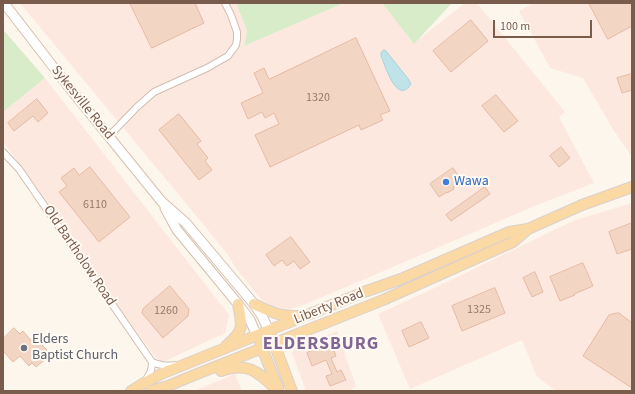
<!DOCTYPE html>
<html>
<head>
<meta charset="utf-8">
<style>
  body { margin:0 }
  #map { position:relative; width:635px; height:394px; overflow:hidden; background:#fdf6ec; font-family:"Source Sans 3",sans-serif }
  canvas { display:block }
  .frame { position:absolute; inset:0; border:4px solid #7a5c4d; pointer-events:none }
  .scale { position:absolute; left:493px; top:20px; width:99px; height:18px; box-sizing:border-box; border:2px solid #7a5c4d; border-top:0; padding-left:5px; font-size:12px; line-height:14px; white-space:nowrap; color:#7a5c4d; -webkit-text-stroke:3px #fffaf3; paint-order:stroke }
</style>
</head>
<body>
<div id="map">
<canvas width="635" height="394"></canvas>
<div class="frame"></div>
<div class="scale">100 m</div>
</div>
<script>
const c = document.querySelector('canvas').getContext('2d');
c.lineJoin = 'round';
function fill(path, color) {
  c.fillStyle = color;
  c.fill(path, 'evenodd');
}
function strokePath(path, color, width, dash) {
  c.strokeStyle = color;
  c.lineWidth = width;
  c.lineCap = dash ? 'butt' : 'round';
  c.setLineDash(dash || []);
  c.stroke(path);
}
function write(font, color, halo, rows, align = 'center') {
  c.font = font + ' "Source Sans 3",sans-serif';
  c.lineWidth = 4;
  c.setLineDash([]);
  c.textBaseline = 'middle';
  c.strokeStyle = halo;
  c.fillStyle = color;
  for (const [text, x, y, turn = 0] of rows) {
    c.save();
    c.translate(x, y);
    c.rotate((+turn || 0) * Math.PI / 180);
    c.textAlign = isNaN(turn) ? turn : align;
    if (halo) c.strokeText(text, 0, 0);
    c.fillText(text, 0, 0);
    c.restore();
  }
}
fill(new Path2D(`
  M 20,3 L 236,3 L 247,31 L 244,46 L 344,3 L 382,3 L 414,43 L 465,3 L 477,3 L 565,112 L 559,117 L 594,183 L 537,205 L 365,279 L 308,303 L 291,309 L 281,308 L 271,305 L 261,299 L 235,267 L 228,255 L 207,229 Z
  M 534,3 L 632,3 L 632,157 L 614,131 L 583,78 L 550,68 L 519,11 Z
  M 45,78 L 229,315 L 225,333 L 163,362 L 156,358 L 116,304 L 13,155 L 3,142 L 3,112 Z
  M 632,203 L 632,391 L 556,391 L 537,377 L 522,340 L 410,389 L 378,314 L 428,291 L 575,220 Z
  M 337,331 L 356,386 L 349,391 L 306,391 L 292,353 L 294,348 Z
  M 235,374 L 242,391 L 194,391 Z`), '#fde8e0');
fill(new Path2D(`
  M 236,3 L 344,3 L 244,46 L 247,31 Z
  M 382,3 L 452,3 L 414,44 Z
  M 3,31 L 6,33 L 45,78 L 3,112 Z`), '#d8ecc9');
const water = new Path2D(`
  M 384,50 L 386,51 L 409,80 L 411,84 C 397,106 385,65 381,56 L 381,53 Z`);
fill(water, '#bfe3e8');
strokePath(water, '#a5d3da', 1);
const building = new Path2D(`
  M 130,3 L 195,3 L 204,23 L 152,48 Z
  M 589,3 L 632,3 L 632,26 L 608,39 Z
  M 471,20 L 488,41 L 451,72 L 433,51 Z
  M 356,38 L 390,111 L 380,115 L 383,120 L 361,130 L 359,125 L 270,167 L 255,135 L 279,124 L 274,113 L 265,118 L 262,112 L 248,119 L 241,103 L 263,93 L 254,73 L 264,68 L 269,79 Z
  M 632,74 L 632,90 L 622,93 L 617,78 Z
  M 496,95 L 518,121 L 504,132 L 482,106 Z
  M 37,99 L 48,113 L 38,122 L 33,116 L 14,131 L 8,123 Z
  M 179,114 L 201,141 L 197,144 L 208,158 L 205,161 L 212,170 L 199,180 L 159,130 Z
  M 561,147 L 570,158 L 559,167 L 550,156 Z
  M 90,167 L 130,217 L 99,242 L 59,192 L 67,186 L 61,178 L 74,168 L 79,175 Z
  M 453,168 L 462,181 L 453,187 L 454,189 L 447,193 L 447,192 L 439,197 L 430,184 Z
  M 485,187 L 490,194 L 451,221 L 446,215 Z
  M 632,223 L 632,249 L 617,254 L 609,232 Z
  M 291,237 L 310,262 L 300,269 L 294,261 L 287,266 L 282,260 L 274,266 L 266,255 Z
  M 583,263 L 593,286 L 574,294 L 575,295 L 560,301 L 550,277 Z
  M 535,272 L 543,292 L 532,297 L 523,278 Z
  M 170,286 L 189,309 L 188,316 L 163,338 L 142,313 L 143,309 Z
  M 495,288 L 505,313 L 462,331 L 452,306 Z
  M 619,313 L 632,323 L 632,388 L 583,356 L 609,315 Z
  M 421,322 L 429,338 L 409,347 L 402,331 Z
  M 14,328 L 20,334 L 23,331 L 35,345 L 39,342 L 47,350 L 43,354 L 47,358 L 36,367 L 32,363 L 29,366 L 20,356 L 13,362 L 3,351 L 3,339 Z
  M 331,343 L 336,356 L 331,358 L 337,372 L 341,370 L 346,380 L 330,386 L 326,376 L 332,374 L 326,360 L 312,366 L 307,353 Z`);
fill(building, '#f3d5c3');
strokePath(building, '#e6bba3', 1);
const minor = new Path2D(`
  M 109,136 L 137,107 L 154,92 L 207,68 L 228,56 L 236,45 L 237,39 L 237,32 L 231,15 L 225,3
  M 3,152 L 19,169 L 152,362 C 152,370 150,374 145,381
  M 152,362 C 161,366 167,366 176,365`);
const secondary = new Path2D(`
  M 4,3 L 68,86 L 162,202 L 186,223 L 254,304 L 262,316 L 269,331
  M 165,208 L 177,230 L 238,304 L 250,320 L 257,336`);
const primary = new Path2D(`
  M 254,304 C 273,313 279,316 300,316
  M 272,338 L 292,391
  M 260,343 L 278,388
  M 226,346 C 245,330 242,326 238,304
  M 221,371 C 249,361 259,373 278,391
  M 131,391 L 144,383 L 161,374 L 364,292 L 401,279 L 509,232 L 528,229 L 582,205 L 632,187
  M 151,391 L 168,386 L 192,376 L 383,300 L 513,242 L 528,229`);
strokePath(minor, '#d1beb0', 8);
strokePath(secondary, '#d6c0b0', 11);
strokePath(primary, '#dad1cd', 12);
strokePath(minor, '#fff', 6);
strokePath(secondary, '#fff', 9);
strokePath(primary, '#fbd9a5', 10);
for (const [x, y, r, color] of [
  [446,182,4,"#3f7fe0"],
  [24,348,4,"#6b7280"]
]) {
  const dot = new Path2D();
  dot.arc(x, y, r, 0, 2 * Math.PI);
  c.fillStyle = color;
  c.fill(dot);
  strokePath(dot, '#fffaf3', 1.5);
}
write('12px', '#987a6a', null, [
  ["1320",318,98],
  ["6110",95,205],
  ["1325",479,310],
  ["1260",166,311]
]);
write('14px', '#7a5c4d', '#fffaf3', [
  ["Sykesville Road",82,103,51],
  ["Old Bartholow Road",79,256,56],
  ["Liberty Road",329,307,-22]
]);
write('14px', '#366cbe', '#fffaf3', [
  ["Wawa",454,182]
], 'left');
write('14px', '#5b616d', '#fffaf3', [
  ["Elders",32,340],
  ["Baptist Church",32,356]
], 'left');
c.letterSpacing = '1px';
write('bold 18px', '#846695', '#fffaf3', [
  ["ELDERSBURG",321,345]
]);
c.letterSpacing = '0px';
</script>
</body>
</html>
